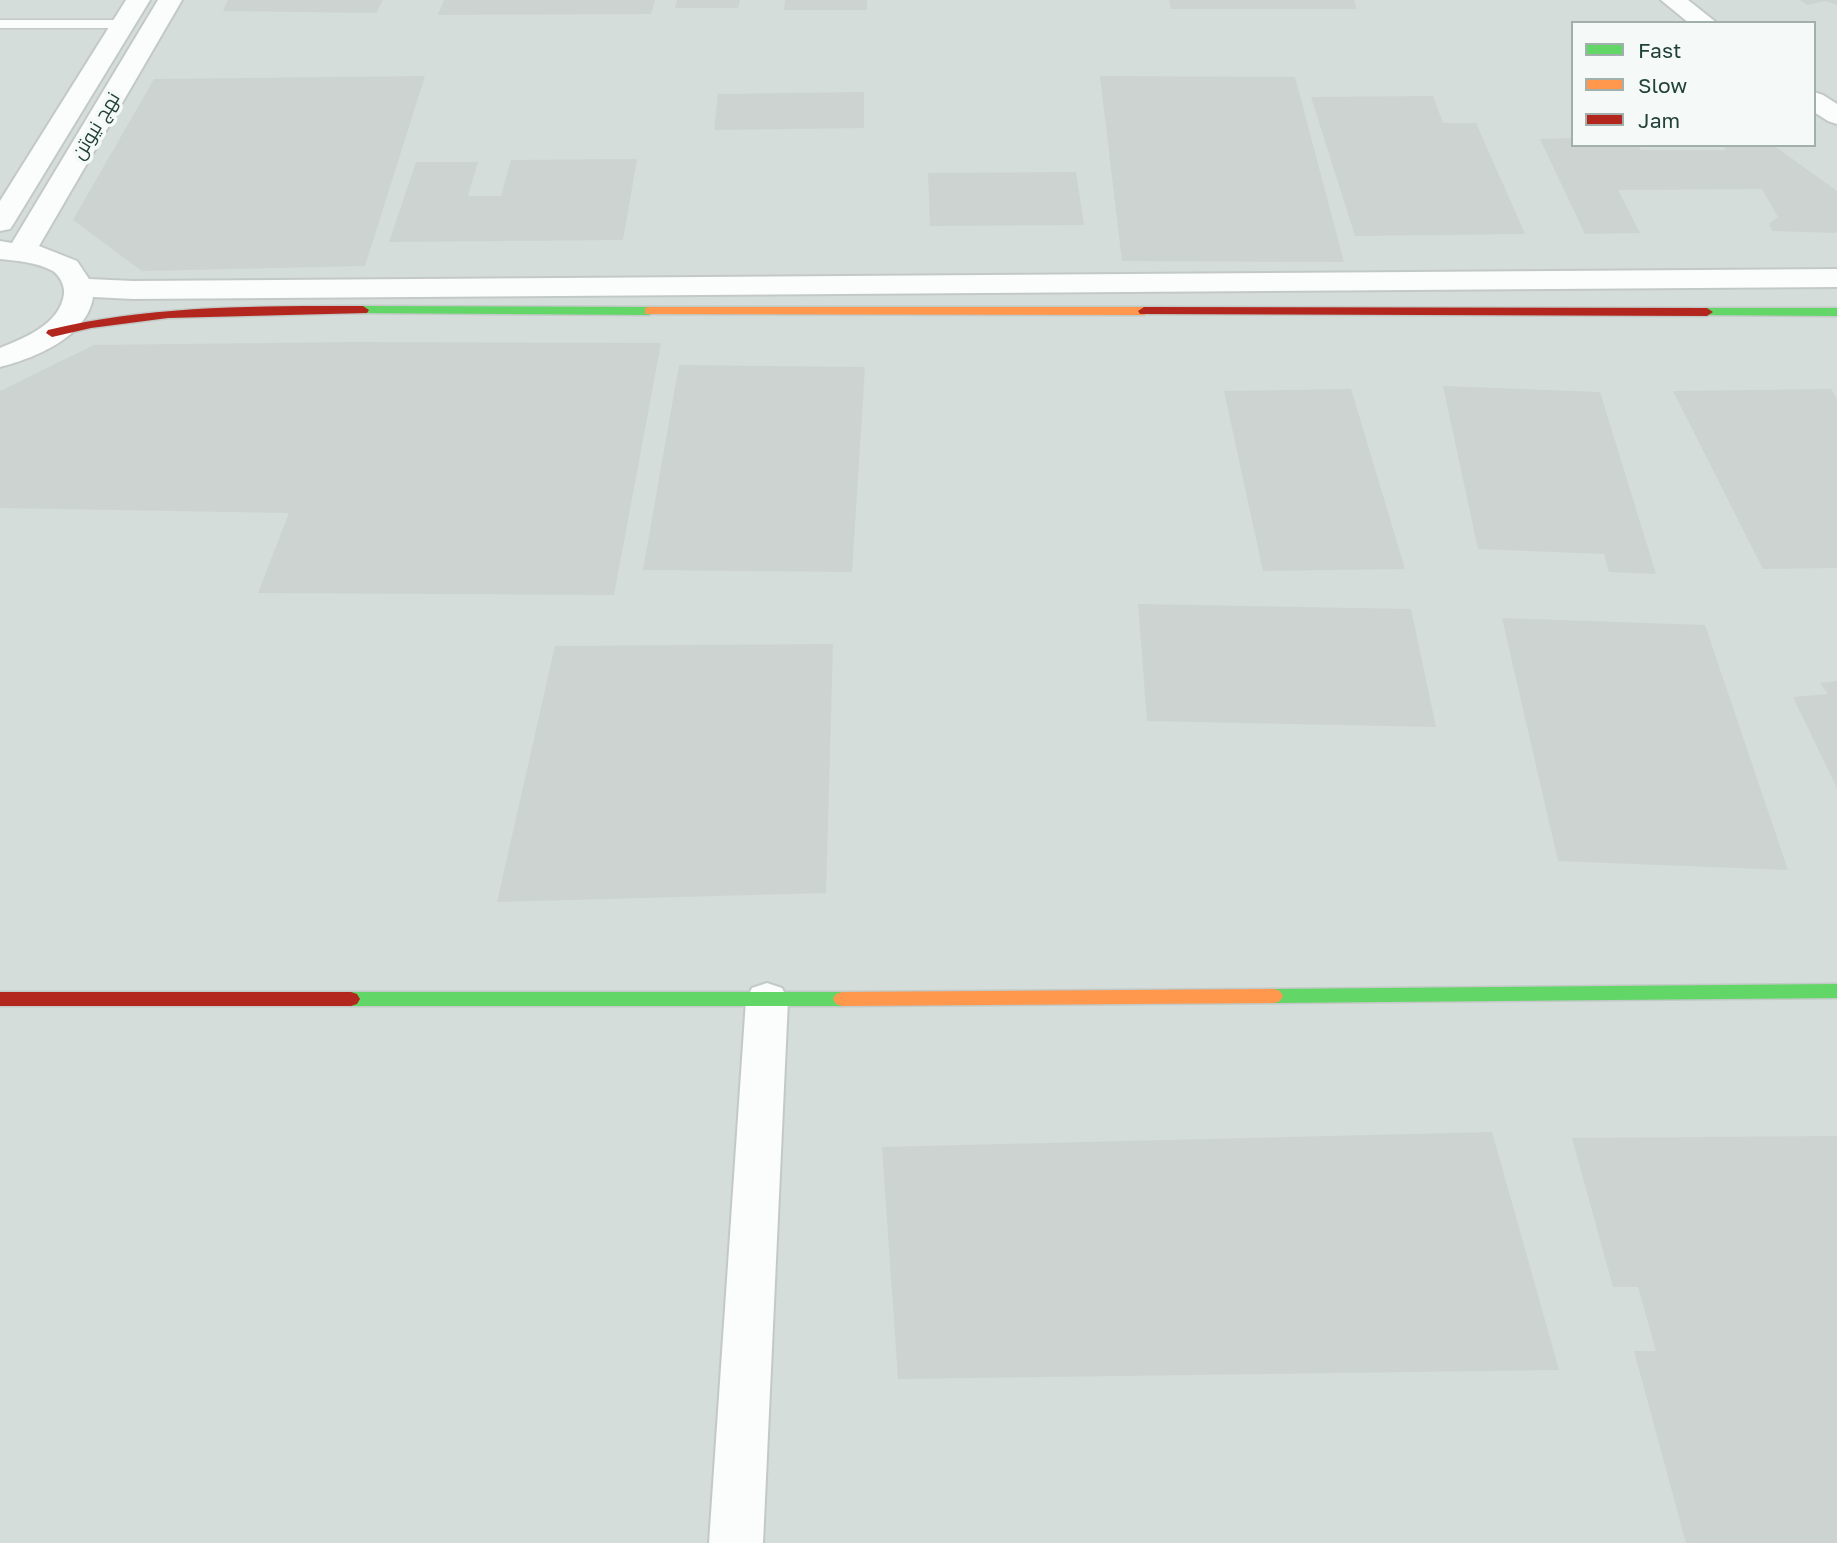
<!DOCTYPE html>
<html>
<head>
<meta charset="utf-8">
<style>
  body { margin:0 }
  #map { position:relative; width:1837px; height:1543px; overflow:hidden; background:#e6ece9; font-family:"Golos Text",sans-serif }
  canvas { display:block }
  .legend { position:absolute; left:1571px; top:21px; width:245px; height:126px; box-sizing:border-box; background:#f5faf8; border:2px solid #a1b0ac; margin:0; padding:9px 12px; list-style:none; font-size:21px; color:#224139 }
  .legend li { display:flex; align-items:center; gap:14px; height:35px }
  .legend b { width:35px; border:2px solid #a1b0ac }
</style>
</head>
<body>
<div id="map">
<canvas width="1837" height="1543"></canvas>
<ul class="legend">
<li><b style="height:9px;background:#63d668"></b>Fast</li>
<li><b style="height:9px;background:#ff974d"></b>Slow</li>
<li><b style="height:9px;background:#b3261e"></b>Jam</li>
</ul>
</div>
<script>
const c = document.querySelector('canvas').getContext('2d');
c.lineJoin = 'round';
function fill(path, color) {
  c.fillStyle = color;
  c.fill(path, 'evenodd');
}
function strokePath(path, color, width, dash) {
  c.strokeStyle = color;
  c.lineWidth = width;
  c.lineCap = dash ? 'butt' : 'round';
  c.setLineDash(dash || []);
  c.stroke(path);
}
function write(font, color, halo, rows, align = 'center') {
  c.font = font + ' "Golos Text",Cairo,sans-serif';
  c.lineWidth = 7;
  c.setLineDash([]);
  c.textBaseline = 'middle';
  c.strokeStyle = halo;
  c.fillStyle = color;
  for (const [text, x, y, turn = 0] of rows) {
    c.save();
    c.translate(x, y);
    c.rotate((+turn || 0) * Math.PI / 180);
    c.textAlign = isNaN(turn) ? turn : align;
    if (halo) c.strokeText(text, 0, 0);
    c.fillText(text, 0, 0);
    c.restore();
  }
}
fill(new Path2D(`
  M 0,0 L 1837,0 L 1837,1543 L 0,1543 ZM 1573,23 L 1814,23 L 1814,145 L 1573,145 Z`), '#d4ddd9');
fill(new Path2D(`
  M 228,0 L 383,0 L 376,13 L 223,11 Z
  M 444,0 L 655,0 L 651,14 L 438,15 Z
  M 677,0 L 740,0 L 738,8 L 675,8 Z
  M 785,0 L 867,0 L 867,10 L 784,10 Z
  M 1169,0 L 1354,0 L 1357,9 L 1171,9 Z
  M 1800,0 L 1837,0 L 1837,5 L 1826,1 L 1807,5 Z
  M 425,76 L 365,266 L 142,271 L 73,220 L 154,79 Z
  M 1100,76 L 1295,77 L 1344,262 L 1122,261 Z
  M 864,92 L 864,128 L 714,130 L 718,94 Z
  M 1433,96 L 1443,123 L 1476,123 L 1525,234 L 1355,236 L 1311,97 Z
  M 1573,138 L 1573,145 L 1638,145 L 1641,150 L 1726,150 L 1723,146 L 1773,145 L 1837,191 L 1837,233 L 1772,231 L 1769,224 L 1778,217 L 1762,189 L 1618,190 L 1640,233 L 1585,234 L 1540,139 Z
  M 637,159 L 623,240 L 389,242 L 416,162 L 478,162 L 468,196 L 501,196 L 511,160 Z
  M 1076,172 L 1084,225 L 930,226 L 928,173 Z
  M 353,342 L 661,343 L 614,595 L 258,593 L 289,513 L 0,508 L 0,391 L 94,345 Z
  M 679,365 L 865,367 L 852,572 L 643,570 Z
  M 1443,386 L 1600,392 L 1656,574 L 1609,572 L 1604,554 L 1478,549 Z
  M 1351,389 L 1405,569 L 1263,571 L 1224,391 Z
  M 1831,389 L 1837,399 L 1837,568 L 1763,569 L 1673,391 Z
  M 1138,604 L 1411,609 L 1436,727 L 1147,721 Z
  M 1502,618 L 1705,625 L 1788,870 L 1558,861 Z
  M 833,644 L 826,893 L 497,902 L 555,646 Z
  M 1837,681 L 1837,788 L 1793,697 L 1828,694 L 1820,683 Z
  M 1492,1132 L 1559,1370 L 898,1379 L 882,1147 Z
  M 1837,1136 L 1837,1543 L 1686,1543 L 1634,1351 L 1656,1351 L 1638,1287 L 1613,1287 L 1572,1138 Z`), '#cdd3d1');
const lane = new Path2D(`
  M 0,20 L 123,20 L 130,24 L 123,28 L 0,28 Z`);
const street = new Path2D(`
  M 126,0 L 150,0 L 14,223 L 10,229 L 0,231 L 0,201 Z
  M 158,0 L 182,0 L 39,246 L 77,261 L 89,279 L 133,281 L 1837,269 L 1837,287 L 133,299 L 93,297 C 87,337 35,358 0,367 L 0,348 C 25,338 60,324 64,294 C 65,286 60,276 53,271 C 36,262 18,261 0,259 L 0,241 L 12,243 Z
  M 1661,0 L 1688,0 L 1717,23 L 1689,23 Z
  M 1814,92 L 1823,95 L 1837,104 L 1837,124 L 1828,121 L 1814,112 Z
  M 767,983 L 782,988 L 788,1000 L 763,1543 L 709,1543 L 746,1000 L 752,988 Z`);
const fast = new Path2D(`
  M 363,306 L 649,307 L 655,311 L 649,315 L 359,313 L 357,310 Z
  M 1707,308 L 1837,308 L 1837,316 L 1703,315 L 1701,312 Z
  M 1837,984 L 1837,998 L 1274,1003 L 1268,1001 L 1265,996 L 1268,991 L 1274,989 Z
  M 351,992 L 842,992 L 848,994 L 851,999 L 848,1004 L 842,1006 L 351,1006 L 345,1004 L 342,999 L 345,994 Z`);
const slow = new Path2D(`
  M 649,307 L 1144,307 L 1150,311 L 1144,315 L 645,314 L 645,308 Z
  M 1274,989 L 1280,991 L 1283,996 L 1280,1001 L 1274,1003 L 842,1006 L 836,1004 L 833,999 L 836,994 L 842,992 Z`);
const jam = new Path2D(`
  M 363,306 L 369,310 L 367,313 L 168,318 L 91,328 L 52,337 L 46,333 L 48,330 C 151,305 257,306 363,306 Z
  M 1144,307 L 1707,308 L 1713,312 L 1707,316 L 1140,314 L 1138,311 Z
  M 0,992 L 351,992 L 357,994 L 360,999 L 357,1004 L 351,1006 L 0,1006 Z`);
strokePath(lane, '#c3c9c6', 3);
strokePath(street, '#c3c9c6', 4);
strokePath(fast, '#c2c9c6', 3);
strokePath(slow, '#c2c9c6', 3);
strokePath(jam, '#c2c9c6', 3);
fill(lane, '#fbfcfc');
fill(street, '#fbfcfc');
fill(fast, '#63d668');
fill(slow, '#ff974d');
fill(jam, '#b3261e');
write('19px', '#224139', '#f5faf8', [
  ["نهج نيوتن",96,126,-59]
]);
</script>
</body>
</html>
